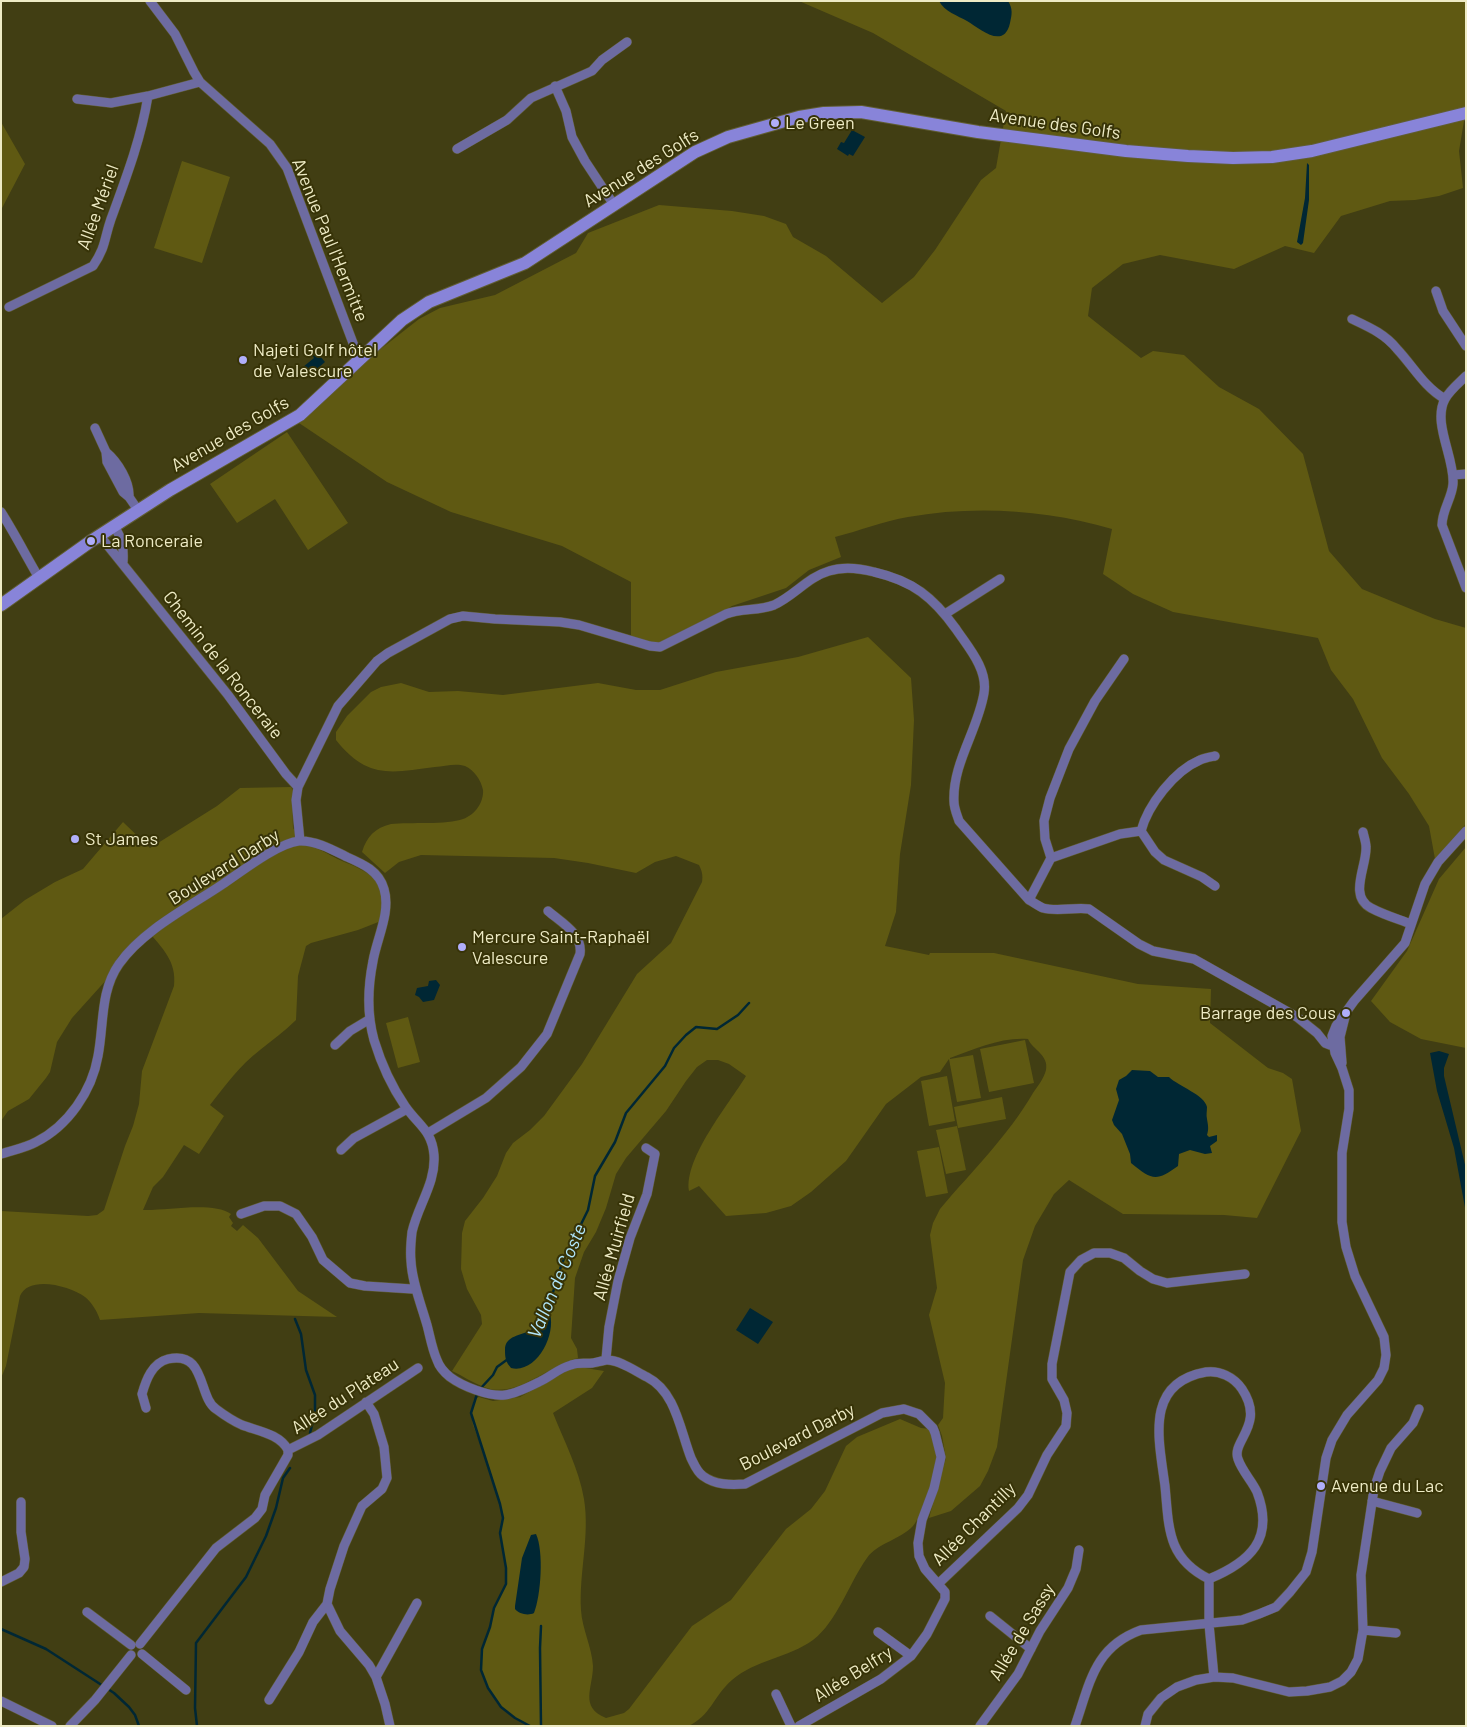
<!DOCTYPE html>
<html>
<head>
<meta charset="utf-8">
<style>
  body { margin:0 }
  #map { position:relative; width:1467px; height:1727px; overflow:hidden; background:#413e13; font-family:Barlow,sans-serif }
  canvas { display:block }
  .frame { position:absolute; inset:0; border:2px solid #eeebc5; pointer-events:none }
</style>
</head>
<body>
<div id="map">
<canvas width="1467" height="1727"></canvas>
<div class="frame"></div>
</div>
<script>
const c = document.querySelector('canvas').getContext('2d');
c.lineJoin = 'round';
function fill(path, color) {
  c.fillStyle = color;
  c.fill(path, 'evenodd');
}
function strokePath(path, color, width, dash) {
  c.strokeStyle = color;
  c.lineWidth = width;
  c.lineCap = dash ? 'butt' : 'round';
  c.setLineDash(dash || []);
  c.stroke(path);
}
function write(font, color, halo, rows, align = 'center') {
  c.font = font + ' Barlow,sans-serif';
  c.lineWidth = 4;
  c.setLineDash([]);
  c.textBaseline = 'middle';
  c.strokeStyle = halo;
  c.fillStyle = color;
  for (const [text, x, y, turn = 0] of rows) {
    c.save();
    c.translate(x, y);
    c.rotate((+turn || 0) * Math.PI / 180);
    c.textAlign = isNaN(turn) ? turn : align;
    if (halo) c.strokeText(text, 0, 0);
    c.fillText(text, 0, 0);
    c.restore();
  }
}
fill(new Path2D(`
  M 799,1 L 1466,1 L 1466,109 L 1459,151 L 1463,188 L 1439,196 L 1415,200 L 1390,201 L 1341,216 L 1314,253 L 1285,246 L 1234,269 L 1160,255 L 1123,264 L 1092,288 L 1088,316 L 1141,358 L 1153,351 L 1184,355 L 1219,387 L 1259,409 L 1303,454 L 1329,551 L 1362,589 L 1435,619 L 1466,628 L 1466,824 L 1435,859 L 1429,826 L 1409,794 L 1382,758 L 1353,699 L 1331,670 L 1318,638 L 1173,612 L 1133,594 L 1103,574 L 1112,529 C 1047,510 976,505 908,517 C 884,521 859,531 835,537 L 841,557 L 809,570 L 786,588 L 732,606 L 668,645 L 631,639 L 631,582 L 562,546 L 451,512 L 387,482 L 299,423 L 294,417 L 419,319 L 440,308 L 495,295 L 576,253 L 588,233 L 659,205 L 732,211 L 764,216 L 786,224 L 793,237 L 826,256 L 882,303 L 914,277 L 935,250 L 981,180 L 996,168 L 1006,111 L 873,33 Z
  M 1,122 L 25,164 L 1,210 Z
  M 182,161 L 230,177 L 202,263 L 154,248 Z
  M 287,432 L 348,523 L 308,550 L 275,499 L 237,523 L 210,484 Z
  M 868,637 L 911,678 L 914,720 L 911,785 L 900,854 L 896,912 L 885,946 L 929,955 L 930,953 L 994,953 L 1138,984 L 1211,989 L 1210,1023 L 1268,1068 L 1283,1073 L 1292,1079 L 1301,1131 L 1257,1218 L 1224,1215 L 1123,1214 L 1069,1180 L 1054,1194 L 1035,1226 L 1023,1260 L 997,1447 L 988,1471 L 980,1486 L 951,1511 L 929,1518 L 946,1458 L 942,1436 L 938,1425 L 943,1418 L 945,1383 L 929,1315 L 937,1288 L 930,1235 L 933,1223 L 940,1209 C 972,1171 1008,1136 1033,1093 C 1038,1086 1044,1078 1046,1070 C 1049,1055 1033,1050 1028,1039 C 1001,1037 975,1049 950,1058 L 950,1059 L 973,1055 L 981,1098 L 957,1102 L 949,1059 L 940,1072 L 921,1077 L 886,1104 L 846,1161 L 811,1192 L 791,1206 L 766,1213 L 726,1216 L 699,1186 L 689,1191 C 684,1158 729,1104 746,1076 L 729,1064 L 718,1060 L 707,1060 L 697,1067 L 686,1081 L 666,1111 L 626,1158 L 616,1174 L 606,1208 L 596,1232 L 584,1252 L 575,1278 L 571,1338 L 577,1349 L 578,1358 C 548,1365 516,1400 484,1387 C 473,1383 463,1376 452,1371 L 482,1324 L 481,1315 L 467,1289 L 461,1269 L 462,1233 L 465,1221 L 483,1198 L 497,1176 L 506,1153 L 513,1143 L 530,1130 L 544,1116 L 582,1064 L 637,974 L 671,943 L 702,882 C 703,875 702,871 699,865 L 676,856 L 655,862 L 636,873 L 588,863 L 554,858 L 421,855 L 399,862 L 385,873 L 362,852 C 367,836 375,828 391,824 C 410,822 447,825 463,819 C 475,815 484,802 483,790 C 481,780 474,770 465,766 C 456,763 445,766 435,767 C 390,773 367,779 336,740 L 336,732 L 347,716 L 371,692 L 381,687 L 401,683 L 429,692 L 458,691 L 503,695 L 598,683 L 636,690 L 660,690 L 716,672 L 798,657 Z
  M 291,787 L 294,792 L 292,799 L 293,828 L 305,846 C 317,847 324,852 334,857 C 351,866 373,870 381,890 C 384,898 381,912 381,921 L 358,930 L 311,943 L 306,946 L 298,976 L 296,1020 C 285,1031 272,1040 260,1050 C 240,1065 225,1086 210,1105 L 224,1116 L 199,1154 L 184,1145 L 163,1177 L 153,1187 L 143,1210 C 165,1211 213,1201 231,1214 L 229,1217 L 233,1223 L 231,1226 L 237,1231 L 243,1225 L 258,1238 L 298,1291 L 337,1317 L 199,1313 L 100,1320 C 97,1311 92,1303 85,1297 C 70,1286 29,1275 20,1296 L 6,1366 L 1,1378 L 1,1211 L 88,1216 L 97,1215 L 104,1210 L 125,1146 L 133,1126 L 139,1104 L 142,1071 L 174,986 C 177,961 162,948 147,930 L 132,943 L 118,957 L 108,978 L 72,1018 L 57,1042 L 50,1072 L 46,1078 L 29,1099 L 8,1111 L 1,1121 L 1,919 L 25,900 L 55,882 L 83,869 L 123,822 L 150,848 L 217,806 L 240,788 Z
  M 1466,847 L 1466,1048 L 1421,1039 L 1390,1022 L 1371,1001 L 1407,951 L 1439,879 Z
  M 408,1017 L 420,1062 L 398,1068 L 386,1023 Z
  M 1025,1040 L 1034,1083 L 989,1092 L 980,1049 Z
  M 947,1076 L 955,1121 L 929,1126 L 921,1081 Z
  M 1002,1097 L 1006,1119 L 958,1128 L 954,1107 Z
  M 957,1126 L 966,1170 L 946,1174 L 936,1130 Z
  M 939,1147 L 948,1193 L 926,1197 L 917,1151 Z
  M 579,1367 L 604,1371 L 592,1388 L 553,1413 C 564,1441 579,1469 584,1499 C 590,1536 579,1572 581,1610 C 582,1629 592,1647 593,1666 C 593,1688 579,1707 606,1718 L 624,1713 L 629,1709 L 692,1626 L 731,1600 L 786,1529 L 811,1509 L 825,1491 L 846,1446 L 857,1437 L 900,1419 L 921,1428 L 930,1429 C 933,1439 937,1452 936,1463 C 936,1471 919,1521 913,1526 C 900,1540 877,1543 867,1558 C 849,1583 837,1622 813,1640 C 788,1658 755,1660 732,1680 C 715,1694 710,1717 688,1726 L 530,1726 L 515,1718 L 501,1707 L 488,1688 L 481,1670 L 482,1649 L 490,1627 L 494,1608 L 506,1584 L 506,1568 L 500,1533 L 503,1518 L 500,1504 L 489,1467 L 473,1425 L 471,1413 L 474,1399 L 479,1397 L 493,1401 L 520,1397 L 567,1371 Z`), '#5f5912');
fill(new Path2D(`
  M 939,1 L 1008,1 C 1013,9 1012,14 1010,23 C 1004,50 980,29 967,21 C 958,16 944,11 939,1 Z
  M 852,130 L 865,137 L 853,156 L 849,154 L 848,156 L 837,149 L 841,142 L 844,143 Z
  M 1307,163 L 1309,165 L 1309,200 L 1303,243 L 1301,245 L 1297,242 L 1305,198 Z
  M 314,349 L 325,362 L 310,375 L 303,367 L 314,358 L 312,355 L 309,358 L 307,355 Z
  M 436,980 L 440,985 L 434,1000 L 423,1002 L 419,997 L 415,995 L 417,988 L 428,986 L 429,981 Z
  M 1439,1051 L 1449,1054 L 1444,1068 L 1444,1076 L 1466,1169 L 1466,1213 L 1454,1148 L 1437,1091 L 1430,1053 Z
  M 1132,1070 L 1150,1071 L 1158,1077 L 1169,1077 C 1178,1086 1205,1095 1207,1107 C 1207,1111 1206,1115 1207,1119 C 1208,1125 1209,1129 1207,1135 L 1209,1137 L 1217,1135 L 1217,1141 L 1210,1146 L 1212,1153 L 1205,1154 L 1190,1150 L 1179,1154 L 1178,1166 C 1156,1182 1152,1180 1131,1163 L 1130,1154 L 1122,1134 L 1114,1125 L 1112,1120 L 1119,1100 L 1116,1089 L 1119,1080 L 1126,1076 Z
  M 750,1308 L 773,1322 L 758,1344 L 736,1330 Z
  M 540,1312 L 550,1314 C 556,1336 536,1374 511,1368 C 506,1362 505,1359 505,1350 C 505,1335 521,1336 531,1330 C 537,1326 538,1319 540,1312 Z
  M 536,1534 C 544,1551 541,1596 534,1613 C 528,1616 519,1614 515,1609 L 515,1606 L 522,1558 L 531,1535 Z`), '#002734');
strokePath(new Path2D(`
  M 546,1315 L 562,1263 L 588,1210 L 595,1176 L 615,1142 L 626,1113 L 665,1066 L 674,1048 L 686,1035 L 696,1027 L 717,1029 L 738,1015 L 749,1003
  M 295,1319 L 301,1334 L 306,1370 L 315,1395 L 315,1414 L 310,1433
  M 480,1389 L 493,1375 L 497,1367 L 508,1359
  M 477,1394 L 471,1413 L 500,1504 L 503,1518 L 500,1533 L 506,1568 L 506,1584 L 494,1608 L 490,1627 L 482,1649 L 481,1670 L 488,1688 L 501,1707 L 515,1718 L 530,1726
  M 1,1629 L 46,1649 L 114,1693 L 129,1707 L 135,1715 L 139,1726
  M 197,1726 L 195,1708 L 196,1643 L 246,1577 L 266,1536 L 276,1508 L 283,1478 L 290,1468
  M 541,1726 L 540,1648 L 541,1626`), '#002734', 2.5);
const street = new Path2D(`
  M 150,1 L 175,34 L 194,72 L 200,82 L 270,144 L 287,168 L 356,351 L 360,359
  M 555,86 L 566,111 L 572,137 L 585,161 L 614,205
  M 77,99 L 111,103 L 148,96 L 200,82
  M 457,149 L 507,120 L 531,98 L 592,71 L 602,60 L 627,42
  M 1436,291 L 1443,311 L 1466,346
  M 9,307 L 93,266 C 106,247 104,239 111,219 C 126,178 141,139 148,96
  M 1352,319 C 1369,327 1385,334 1397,349 C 1413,366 1424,387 1445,399
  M 1466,376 C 1459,383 1450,390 1445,399 C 1432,423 1455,458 1453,484 C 1452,498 1442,510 1442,525 L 1466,588
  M 95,428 L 106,452 L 107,462 L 123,492 L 129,497 L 138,510
  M 106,452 C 118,462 130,482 129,497
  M 1453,475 L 1466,474
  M 1,512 C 15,534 26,556 39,578
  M 114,526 C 122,538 124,548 123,562
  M 100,536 L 228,695 L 286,774 L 298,787
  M 945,614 L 1000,579
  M 1141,831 L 1155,852 L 1164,860 L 1202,877 L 1215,886
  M 1363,832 C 1364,837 1366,842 1366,847 C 1367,866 1348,896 1371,908 C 1384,915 1398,919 1411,924
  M 300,841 L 296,800 L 298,787 L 338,706 L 377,661 L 388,653 L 450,619 L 463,616 L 495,619 L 560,622 L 579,625 L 650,646 L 660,647 L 726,614 C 741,608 759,611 774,605 C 794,596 808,577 829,571 C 844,566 859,568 874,572 C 913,581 933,597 956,629 C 968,647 988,669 984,693 C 978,730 952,764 954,802 C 954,808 957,815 959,821 L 1029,900 C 1033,902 1038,906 1043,908 C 1057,912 1074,907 1089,909 L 1139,944 L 1153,951 L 1194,959 L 1297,1017 L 1317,1033 L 1325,1043 L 1330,1045 L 1340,1044
  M 1051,858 L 1120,834 L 1141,831 C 1148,805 1174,771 1200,760 C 1204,758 1210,757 1215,756
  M 1029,900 L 1051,858 L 1045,839 L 1044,821 L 1050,798 L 1069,749 L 1095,701 L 1124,659
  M 335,1045 L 350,1031 L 370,1019
  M 1342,1063 L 1340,1037 L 1345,1017
  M 428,1133 L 486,1098 L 521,1067 L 547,1034 L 580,954 C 583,934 562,923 548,911
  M 341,1150 L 354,1138 L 407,1109
  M 1,1154 C 13,1150 25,1148 36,1142 C 68,1126 92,1091 98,1056 C 104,1025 100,991 119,964 C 143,930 189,907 223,884 C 241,872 278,843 299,841 C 315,840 333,850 347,857 C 363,864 379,871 384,889 C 391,912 377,938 373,961 C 368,986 367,1015 374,1040 C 381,1063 392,1087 405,1106 C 418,1125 432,1130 434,1155 C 436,1183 418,1205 412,1232 C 411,1241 410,1252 411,1261 C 412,1282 421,1304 427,1325 C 430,1336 432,1349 437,1360 C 439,1366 445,1373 450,1377 C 462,1386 489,1397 505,1395 C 513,1394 531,1386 539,1382 C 550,1377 559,1368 571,1365 C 579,1362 585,1364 593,1363 C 595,1363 604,1360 607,1360 C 620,1360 635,1371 647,1377 C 676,1392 680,1430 691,1458 C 694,1464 697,1472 703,1476 C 715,1485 730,1485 745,1484 L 882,1413 L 904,1409 L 919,1414 L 933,1428 L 935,1433 L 941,1457 L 934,1488 L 922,1520 L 918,1543 L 919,1556 L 925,1569 L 945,1592 L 945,1599 L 927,1634 L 911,1656 L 881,1679 L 799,1726
  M 241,1214 L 264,1206 L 280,1206 L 296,1214 L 312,1237 L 323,1260 L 350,1283 L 365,1286 L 412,1289 L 416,1288
  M 606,1359 L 609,1327 L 618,1281 L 630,1238 L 647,1194 L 655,1154 L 646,1148
  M 146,1408 L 142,1394 C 146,1380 152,1363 168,1359 C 206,1350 198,1397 216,1409 C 224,1415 233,1421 242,1425 C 258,1431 280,1434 288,1450
  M 288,1450 L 318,1435 L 418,1368
  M 1372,1501 L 1417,1513
  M 1209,1579 C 1250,1562 1275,1539 1257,1492 C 1252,1481 1242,1471 1238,1459 C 1231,1441 1266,1425 1242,1389 C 1234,1377 1219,1370 1206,1372 C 1144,1383 1159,1440 1165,1486 C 1169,1528 1167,1558 1209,1579 L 1209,1624 L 1214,1677
  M 1,1582 L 19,1573 L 24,1567 L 25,1559 L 21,1532 L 21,1502
  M 938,1584 L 1018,1508 L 1028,1495 L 1047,1455 L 1066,1426 L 1067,1413 L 1064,1400 L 1052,1379 L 1052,1364 L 1070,1272 L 1081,1260 L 1094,1253 L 1110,1253 L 1124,1258 L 1140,1271 L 1153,1279 L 1167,1283 L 1245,1274
  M 327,1604 L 340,1631 L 369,1665 L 376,1677 L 385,1704 L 390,1726
  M 87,1612 L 131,1645
  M 990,1616 L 1031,1649
  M 1363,1630 L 1396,1633
  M 878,1632 L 911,1656
  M 140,1644 L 216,1548 L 255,1518 L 262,1509 L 265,1495 L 288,1455 L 288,1450
  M 142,1654 L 186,1690
  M 376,1677 L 417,1603
  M 776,1694 L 791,1726
  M 269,1700 L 299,1652 L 313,1622 L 327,1604 L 330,1589 L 344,1546 L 362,1506 L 382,1489 L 387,1478 L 384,1447 L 374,1414 L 366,1402
  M 1,1701 L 52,1726
  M 70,1726 L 95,1700 L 131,1655
  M 980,1726 L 1018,1674 L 1040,1631 L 1068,1588 L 1076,1569 L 1079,1550
  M 1075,1726 C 1090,1683 1094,1647 1141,1630 L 1242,1620 L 1259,1614 L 1276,1607 L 1290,1592 L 1306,1572 L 1312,1552 L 1326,1458 L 1332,1440 L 1347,1415 L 1378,1380 L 1384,1368 L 1386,1355 L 1384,1337 L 1355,1276 L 1346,1247 L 1342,1222 L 1342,1153 L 1349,1109 L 1349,1090 L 1342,1068 L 1335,1053 L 1332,1036 L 1336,1026 L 1354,1001 L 1405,943 L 1425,884 L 1438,862 L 1466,831
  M 1145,1726 L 1148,1714 L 1161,1698 L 1177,1687 L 1196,1680 L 1214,1677 L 1233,1678 L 1289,1692 L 1307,1691 L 1330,1687 L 1342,1681 L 1351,1672 L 1358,1659 L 1363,1630 L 1361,1575 L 1374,1489 L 1380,1471 L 1391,1448 L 1413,1423 L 1419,1409`);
const secondary = new Path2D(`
  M 1,605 L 91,541 L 170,490 L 300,415 L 402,320 L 429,302 L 525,263 L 695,152 L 728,137 L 799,117 L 824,113 L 861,112 L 978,132 L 1126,151 L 1188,156 L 1233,158 L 1272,157 L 1312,151 L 1466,113`);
strokePath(street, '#605d33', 10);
strokePath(secondary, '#605d33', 14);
strokePath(street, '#6d6ba1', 9);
strokePath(secondary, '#8884d9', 12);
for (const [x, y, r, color] of [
  [775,123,5,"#b0aefa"],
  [243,360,5,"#b0aefa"],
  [91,541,5,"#b0aefa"],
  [75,839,5,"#b0aefa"],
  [462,947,5,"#b0aefa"],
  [1346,1013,5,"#b0aefa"],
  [1321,1486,5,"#b0aefa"]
]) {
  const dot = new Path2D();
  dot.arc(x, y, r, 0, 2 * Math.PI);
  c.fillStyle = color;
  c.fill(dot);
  strokePath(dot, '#373307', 2);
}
write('18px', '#eeebc5', '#373307', [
  ["Le Green",785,123],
  ["Najeti Golf hôtel",253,350],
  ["de Valescure",253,371],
  ["La Ronceraie",101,541],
  ["St James",85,839],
  ["Mercure Saint-Raphaël",472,937],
  ["Valescure",472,958],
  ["Barrage des Cous",1336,1013,"right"],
  ["Avenue du Lac",1331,1486]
], 'left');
write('18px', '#eeebc5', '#373307', [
  ["Avenue des Golfs",1055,124,8],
  ["Avenue des Golfs",641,168,-32],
  ["Allée Mériel",98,207,-70],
  ["Avenue Paul l'Hermitte",330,240,68],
  ["Avenue des Golfs",230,434,-30],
  ["Chemin de la Ronceraie",223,665,52],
  ["Boulevard Darby",224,867,-32],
  ["Allée Muirfield",614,1247,-74],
  ["Allée du Plateau",345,1396,-33],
  ["Boulevard Darby",797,1437,-27],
  ["Allée Chantilly",974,1524,-45],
  ["Allée de Sassy",1022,1632,-59],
  ["Allée Belfry",853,1674,-32]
]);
write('italic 19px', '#b1e6fb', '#373307', [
  ["Vallon de Coste",557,1281,-67]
]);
</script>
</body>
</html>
